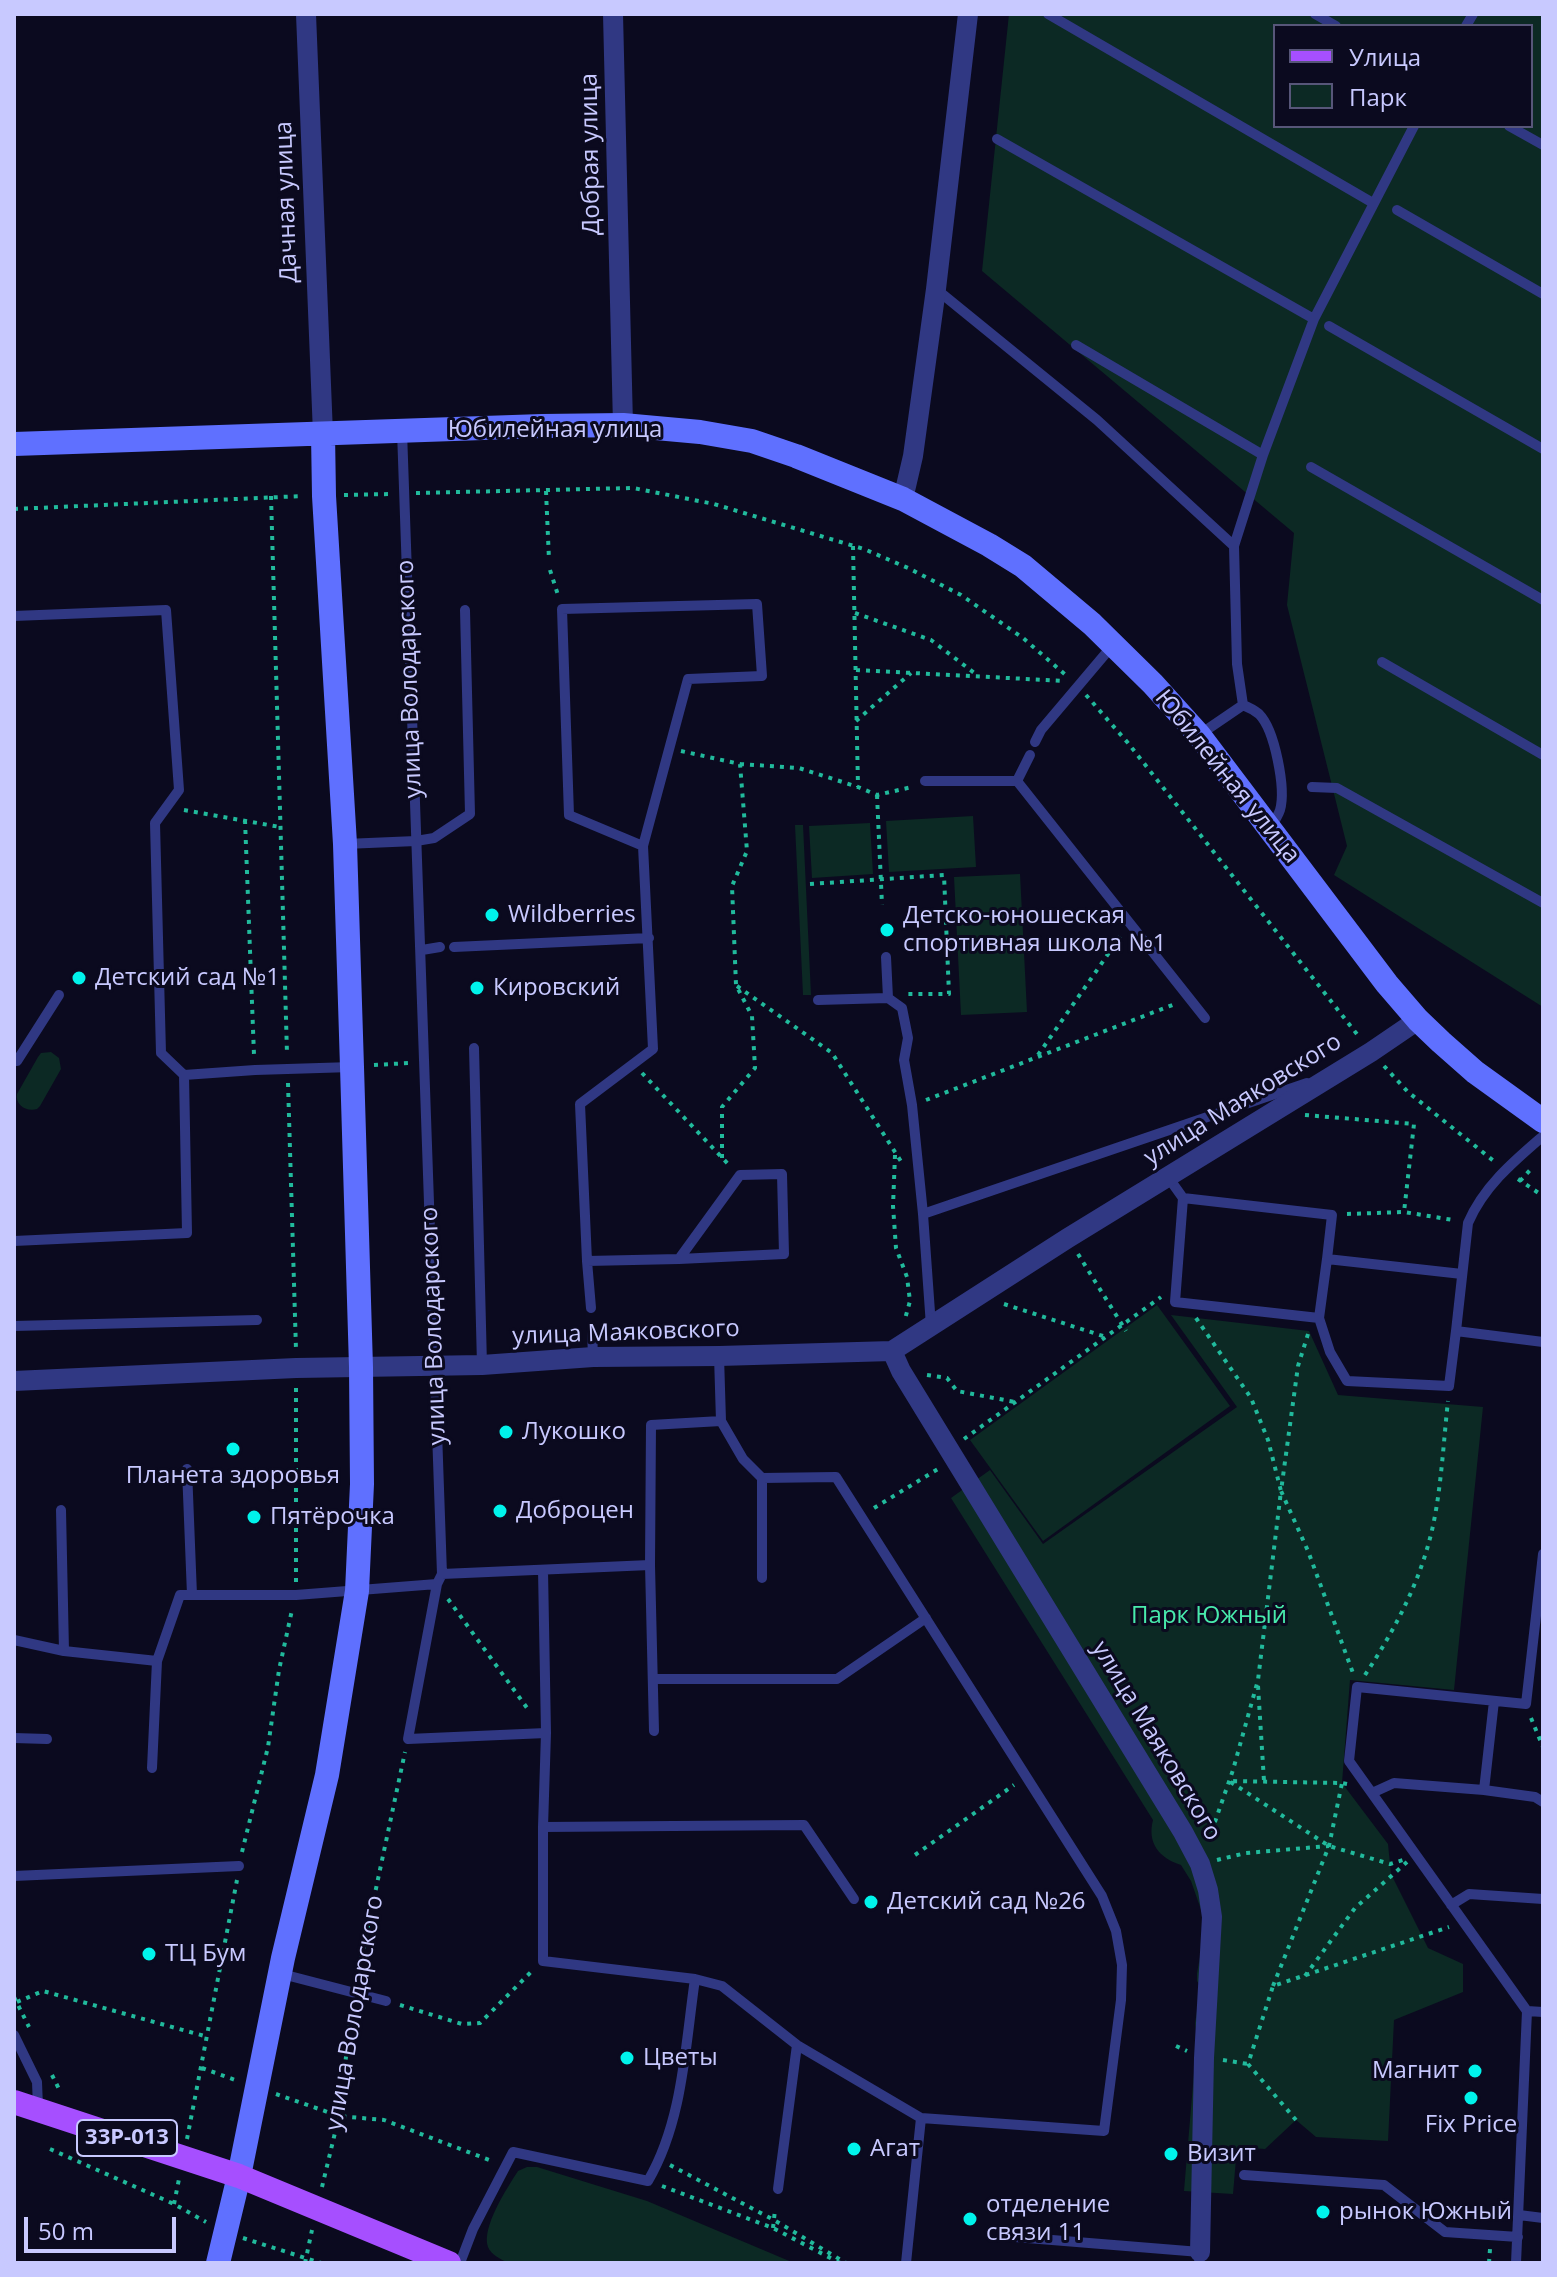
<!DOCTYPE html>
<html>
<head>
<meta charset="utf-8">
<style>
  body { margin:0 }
  #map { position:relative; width:1557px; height:2277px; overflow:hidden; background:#0b0a1f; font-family:"Open Sans",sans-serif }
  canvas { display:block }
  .frame { position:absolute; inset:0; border:16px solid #c8c9ff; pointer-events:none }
  .legend { position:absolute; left:1273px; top:24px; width:260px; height:104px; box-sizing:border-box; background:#0b0a1f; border:2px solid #575679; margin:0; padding:10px 14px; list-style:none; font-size:24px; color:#c8c9ff }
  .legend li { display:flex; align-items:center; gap:16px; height:40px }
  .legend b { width:40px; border:2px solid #575679 }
  .scale { position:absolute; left:24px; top:2217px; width:152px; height:36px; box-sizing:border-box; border:4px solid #c8c9ff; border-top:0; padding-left:10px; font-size:24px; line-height:28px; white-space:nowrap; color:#c8c9ff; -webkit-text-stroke:6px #0b0a1f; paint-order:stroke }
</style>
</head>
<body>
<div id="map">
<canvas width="1557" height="2277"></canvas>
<div class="frame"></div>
<ul class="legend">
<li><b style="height:10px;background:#a64fff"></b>Улица</li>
<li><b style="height:22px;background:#0c2924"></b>Парк</li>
</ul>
<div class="scale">50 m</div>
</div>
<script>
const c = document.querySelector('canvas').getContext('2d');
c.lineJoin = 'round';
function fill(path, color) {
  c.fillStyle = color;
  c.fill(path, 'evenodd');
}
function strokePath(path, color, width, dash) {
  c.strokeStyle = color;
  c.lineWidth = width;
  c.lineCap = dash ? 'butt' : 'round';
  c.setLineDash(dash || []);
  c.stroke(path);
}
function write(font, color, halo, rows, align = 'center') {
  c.font = font + ' "Open Sans",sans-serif';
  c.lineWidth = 6;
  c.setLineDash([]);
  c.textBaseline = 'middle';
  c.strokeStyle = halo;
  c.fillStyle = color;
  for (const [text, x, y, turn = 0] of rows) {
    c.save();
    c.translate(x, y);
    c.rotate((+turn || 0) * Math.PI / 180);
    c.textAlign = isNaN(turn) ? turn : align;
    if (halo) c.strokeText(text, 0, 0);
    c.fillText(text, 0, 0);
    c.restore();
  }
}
fill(new Path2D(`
  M 1009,14 L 1543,14 L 1543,1007 L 1334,875 L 1347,846 L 1287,605 L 1294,533 L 982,271 ZM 1275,26 L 1531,26 L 1531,126 L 1275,126 Z
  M 973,816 L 976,867 L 889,872 L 886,821 Z
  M 870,823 L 873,874 L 812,878 L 809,826 Z
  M 795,825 L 803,825 L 811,995 L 803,995 Z
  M 1020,874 L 1027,1012 L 961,1015 L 954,877 Z
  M 51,1052 L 59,1058 L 61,1069 L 40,1106 L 37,1109 C 26,1112 15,1105 17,1094 L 38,1057 L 41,1053 Z
  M 1157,1305 L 1230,1406 L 1043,1541 L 970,1440 Z
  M 1171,1315 L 1309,1331 L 1338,1395 L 1483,1407 L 1454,1690 L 1350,1680 L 1342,1783 L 1388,1844 L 1391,1874 L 1428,1948 L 1463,1964 L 1463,1992 L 1394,2020 L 1388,2141 L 1316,2137 L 1296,2120 L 1265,2149 L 1237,2147 L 1233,2194 L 1184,2191 L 1197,2037 L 1195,2023 L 1201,1987 L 1197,1981 L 1197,1973 L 1206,1924 L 1191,1881 L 1181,1865 C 1159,1858 1147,1843 1153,1820 L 951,1498 L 990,1470 L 1043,1544 L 1237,1407 Z
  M 527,2167 L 537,2167 L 647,2201 L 794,2263 L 508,2263 C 501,2259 491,2255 488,2247 C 481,2228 507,2188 518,2171 Z`), '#0c2924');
strokePath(new Path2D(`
  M 546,491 L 549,560
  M 416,493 L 633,488 L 714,504 L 864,549 L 908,568 L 961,595 L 1023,638 L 1068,677
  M 344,495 L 391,494
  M 271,496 L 287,1054
  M 14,509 L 303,496
  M 853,546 L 858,787
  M 550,570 L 558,595
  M 855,613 L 931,640 L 977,675
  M 856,670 L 1065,681
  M 1086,695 L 1128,743 L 1360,1038
  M 856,721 L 911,673
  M 681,751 L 740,764 L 747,851 L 732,886 L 736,985 L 752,1016 L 755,1068 L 722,1107 L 722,1159
  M 740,764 L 799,768 L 858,787 L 877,795 L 912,787
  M 877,795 L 882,905
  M 184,810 L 280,827
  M 245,820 L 254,1055
  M 810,884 L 944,875 L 949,994 L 906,994
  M 737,986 L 832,1053 L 902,1163
  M 1038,1055 L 1122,934
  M 374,1065 L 409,1063
  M 1384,1066 L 1408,1092 L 1495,1162
  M 642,1073 L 729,1165
  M 288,1083 L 296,1350
  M 926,1100 L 1175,1004
  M 1305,1115 L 1414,1124 L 1404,1212
  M 895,1155 L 893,1206 L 896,1248 L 907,1277 L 910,1301 L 905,1319
  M 1518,1179 L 1543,1196
  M 1520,1181 L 1532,1168
  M 1347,1214 L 1404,1212 L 1453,1220
  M 1078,1254 L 1126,1331
  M 1004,1304 L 1106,1337
  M 1196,1318 L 1251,1398 L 1268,1440 L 1281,1491 L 1258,1680 L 1233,1770 L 1209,1839
  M 1308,1334 L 1298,1366 L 1281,1491 L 1308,1551 L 1353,1673
  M 927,1375 L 947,1378 L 957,1391 L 1015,1402
  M 964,1439 L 1161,1297
  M 874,1508 L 938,1469
  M 296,1582 L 296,1386
  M 448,1599 L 530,1712
  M 1365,1675 C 1392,1634 1416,1590 1429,1542 C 1441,1499 1443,1445 1448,1401
  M 1258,1686 L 1264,1781
  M 1531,1718 L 1543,1747
  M 1347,1784 L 1342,1783 L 1229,1781 L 1329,1846 L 1390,1864 L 1403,1860
  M 242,1852 L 268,1747 L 279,1670 L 292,1610
  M 915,1855 L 1014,1785
  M 1217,1860 L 1246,1853 L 1329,1846
  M 1305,1976 L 1355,1908 L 1407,1862
  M 357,1978 L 405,1752
  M 1273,1986 L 1329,1846 L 1342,1783
  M 14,1997 L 29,2027
  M 17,2002 L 43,1991 L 208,2037
  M 400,2005 L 462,2024 L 480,2023 L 534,1969
  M 1176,2046 L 1187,2051
  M 1223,2060 L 1248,2064
  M 202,2068 L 238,2081
  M 52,2075 L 60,2091
  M 276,2094 L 339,2116 L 384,2120 L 492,2161
  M 1296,2120 L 1248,2064 L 1273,1986 L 1449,1927
  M 187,2139 L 237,1880
  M 50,2149 L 174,2204 L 206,2222
  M 670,2165 L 774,2220 L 846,2263
  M 662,2186 L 773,2228 L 840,2263
  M 322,2187 L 339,2116 L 352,2006
  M 174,2204 L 179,2179
  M 773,2228 L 775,2210
  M 243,2238 L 321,2263
  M 305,2263 L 312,2230
  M 1489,2263 L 1490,2249`), '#21ba9c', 4, [4, 6]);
strokePath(new Path2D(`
  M 1048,14 L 1373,203
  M 1315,14 L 1336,26
  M 1466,26 L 1473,14
  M 1509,126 L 1543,145
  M 997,139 L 1314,319
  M 1397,210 L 1543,294
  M 936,289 L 1097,420 L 1234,546
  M 1329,326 L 1543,449
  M 1076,345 L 1263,455
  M 402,431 L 442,1574 L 437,1584 L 408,1739 L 546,1733
  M 1311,467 L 1543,600
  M 757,604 L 762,676 L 688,679 L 643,846 L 569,815 L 562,609 Z
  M 14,616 L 166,610 L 179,790 L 155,823 L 161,1053 L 184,1075 L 187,1233 L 14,1241
  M 1382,662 L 1543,755
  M 1243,705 L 1237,664 L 1234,546 L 1263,455 L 1314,319 L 1414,126
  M 1243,705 C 1248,707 1254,710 1259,714 C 1275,730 1286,789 1280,810 C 1278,816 1274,822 1271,827
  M 1199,735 L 1243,705
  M 1035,742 L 1041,730 L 1112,646
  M 1030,755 L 1017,781 L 1205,1018
  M 925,781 L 1017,781
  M 1312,787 L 1337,788 L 1543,903
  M 345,844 L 416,841 L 434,838 L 470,814 L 465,610
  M 643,846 L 653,1049 L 580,1104 L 587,1261 L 679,1259 L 740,1175 L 782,1174 L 784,1254 L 679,1259
  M 454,947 L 649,938
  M 422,950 L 440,947
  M 886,957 L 888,998 L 902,1008 L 908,1038 L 904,1060 L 912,1105 L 923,1214
  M 818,1000 L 888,998
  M 474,1048 L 482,1365
  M 14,1061 L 17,1061 L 59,995
  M 184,1075 L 255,1070 L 352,1067
  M 1543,1136 C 1514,1161 1484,1186 1468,1223 L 1456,1331 L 1543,1342
  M 1168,1177 L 1183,1198
  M 587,1261 L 591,1308
  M 1319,1318 L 1175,1302 L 1183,1198 L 1332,1215 L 1327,1259
  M 14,1326 L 257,1320
  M 931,1326 L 923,1214 L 1307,1083
  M 592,1330 L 593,1357
  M 1456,1331 L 1449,1386 L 1347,1381 L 1330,1352 L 1319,1318 L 1327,1259 L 1462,1274
  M 721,1421 L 743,1459 L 762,1478 L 762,1578
  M 187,1469 L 192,1595
  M 61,1510 L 64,1651
  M 543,1570 L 546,1733 L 543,1827 L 543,1961 L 695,1979 L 722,1986 L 797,2045 L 921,2118 L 1104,2131 L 1121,2000 L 1122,1965 L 1116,1931 L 1102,1896 L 836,1477 L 762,1478
  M 442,1574 L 650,1565
  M 14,1640 L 64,1651 L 157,1661 L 180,1595 L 296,1595 L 437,1584
  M 654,1679 L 837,1679 L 926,1618
  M 654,1731 L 650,1565 L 651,1425 L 721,1421 L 719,1356
  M 14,1738 L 47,1739
  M 152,1768 L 157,1661
  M 1484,1790 L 1535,1797 L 1543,1802
  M 1372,1793 L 1394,1783 L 1484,1790 L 1494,1701
  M 543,1827 L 804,1825 L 854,1899
  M 14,1876 L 239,1866
  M 1451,1905 L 1469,1894 L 1543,1899
  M 282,1974 L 386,2001
  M 1527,2011 L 1543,2012
  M 14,2035 L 37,2082 L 38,2107
  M 1244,2175 L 1384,2185 L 1445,2232 L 1518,2237
  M 778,2189 L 797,2045
  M 1519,2215 L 1543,2218
  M 1015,2237 L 1200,2252 L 1199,2263
  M 460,2263 L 473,2229 L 513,2152 L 648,2181 C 683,2121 685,2047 695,1979
  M 906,2263 L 921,2118
  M 1516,2263 L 1527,2011 L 1349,1761 L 1357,1687 L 1526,1704 L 1543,1554`), '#303883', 10);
strokePath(new Path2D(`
  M 306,14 L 323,434
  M 613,14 L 623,425
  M 903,499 L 913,456 L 936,289 L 968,14
  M 892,1351 L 901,1371 L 1183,1832 L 1200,1864 L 1208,1890 L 1212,1917 L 1204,2058 L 1200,2252
  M 14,1381 L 296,1368 L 482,1365 L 593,1357 L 719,1356 L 892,1351 L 1068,1238 L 1371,1052 L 1418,1020`), '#303883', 20);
strokePath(new Path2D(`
  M 14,444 L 542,426 L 623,425 L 700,432 L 752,441 L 796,456 L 903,499 L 989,545 L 1023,566 L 1092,624 L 1153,684 L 1199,735 L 1387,984 L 1418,1020 L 1441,1042 L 1475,1072 L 1543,1121
  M 218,2263 L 239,2176 L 283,1958 L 327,1775 L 357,1591 L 362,1484 L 361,1367 L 352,1067 L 345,844 L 324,496 L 323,434`), '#5f70ff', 24);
strokePath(new Path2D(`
  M 14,2102 L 239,2176 L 449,2263`), '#a64fff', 24);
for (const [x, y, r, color] of [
  [492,915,8,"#00f3eb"],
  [887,930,8,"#00f3eb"],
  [79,978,8,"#00f3eb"],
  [477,988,8,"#00f3eb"],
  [506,1432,8,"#00f3eb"],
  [233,1449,8,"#00f3eb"],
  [500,1511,8,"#00f3eb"],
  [254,1517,8,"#00f3eb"],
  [871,1902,8,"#00f3eb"],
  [149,1954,8,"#00f3eb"],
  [627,2058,8,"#00f3eb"],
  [1475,2071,8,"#00f3eb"],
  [1471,2098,8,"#00f3eb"],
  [854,2149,8,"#00f3eb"],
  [1171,2154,8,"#00f3eb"],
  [1323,2212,8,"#00f3eb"],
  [970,2219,8,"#00f3eb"]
]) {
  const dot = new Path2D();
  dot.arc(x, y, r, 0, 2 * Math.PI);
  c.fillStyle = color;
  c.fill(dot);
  strokePath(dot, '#0b0a1f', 3);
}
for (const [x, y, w] of [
  [127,2138,100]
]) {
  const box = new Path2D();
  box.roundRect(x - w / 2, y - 18, w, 36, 6);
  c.fillStyle = '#0b0a1f';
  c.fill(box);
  strokePath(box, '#c8c9ff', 2);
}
write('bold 22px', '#c8c9ff', null, [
  ["33Р-013",127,2138]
]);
write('24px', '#c8c9ff', '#0b0a1f', [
  ["Добрая улица",591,154,-91],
  ["Дачная улица",287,202,-92],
  ["Юбилейная улица",555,430],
  ["улица Володарского",410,679,-92],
  ["Юбилейная улица",1227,777,51],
  ["улица Маяковского",1243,1100,-32],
  ["улица Володарского",434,1326,-92],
  ["улица Маяковского",626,1333,-2],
  ["улица Маяковского",1156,1741,59],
  ["улица Володарского",355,2013,-80]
]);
write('24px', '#c8c9ff', '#0b0a1f', [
  ["Wildberries",508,915],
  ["Детско-юношеская",903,916],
  ["спортивная школа №1",903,944],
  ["Детский сад №1",95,978],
  ["Кировский",493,988],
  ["Лукошко",522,1432],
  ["Планета здоровья",233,1476,"center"],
  ["Доброцен",516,1511],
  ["Пятёрочка",270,1517],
  ["Детский сад №26",887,1902],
  ["ТЦ Бум",165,1954],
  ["Цветы",643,2058],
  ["Магнит",1459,2071,"right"],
  ["Fix Price",1471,2125,"center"],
  ["Агат",870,2149],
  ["Визит",1187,2154],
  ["отделение",986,2205],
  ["связи 11",986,2233],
  ["рынок Южный",1339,2212]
], 'left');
write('24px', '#48eaac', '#0b0a1f', [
  ["Парк Южный",1209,1616]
]);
</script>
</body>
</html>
